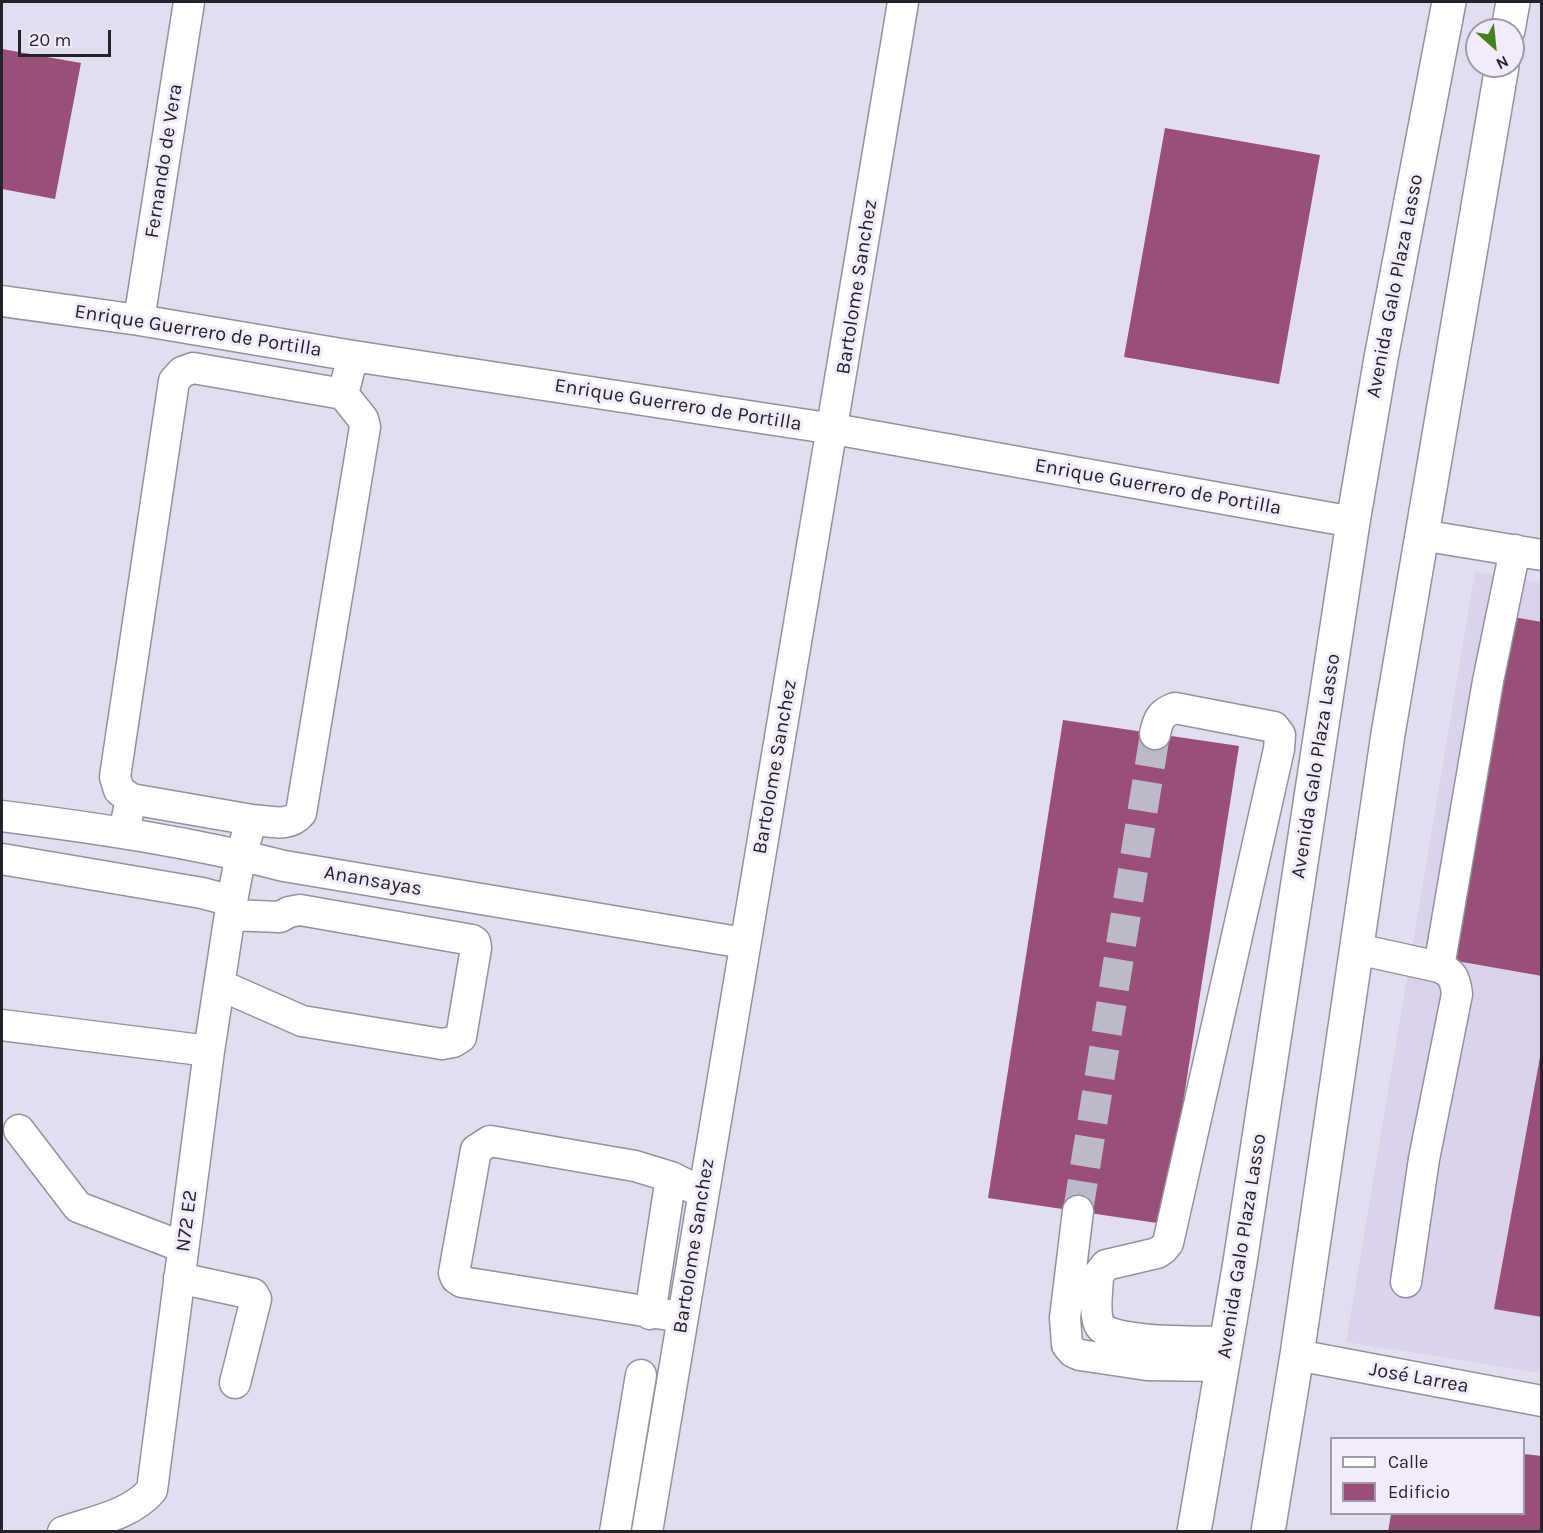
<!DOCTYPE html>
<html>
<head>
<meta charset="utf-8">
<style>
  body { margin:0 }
  #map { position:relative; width:1543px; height:1533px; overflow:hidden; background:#e3deef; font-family:Karla,sans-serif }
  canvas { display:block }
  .frame { position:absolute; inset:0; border:3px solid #252329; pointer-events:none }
  .legend { position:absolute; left:1330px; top:1437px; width:195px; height:78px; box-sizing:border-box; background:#f1ebfc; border:2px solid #9f9ba8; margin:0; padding:8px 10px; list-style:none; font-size:18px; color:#252329 }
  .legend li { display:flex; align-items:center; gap:12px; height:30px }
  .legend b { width:30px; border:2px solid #9f9ba8 }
  .north { position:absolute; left:1465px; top:18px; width:60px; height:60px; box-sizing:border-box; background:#f1ebfc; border:2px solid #9f9ba8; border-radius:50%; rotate:153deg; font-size:16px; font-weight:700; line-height:24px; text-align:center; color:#252329 }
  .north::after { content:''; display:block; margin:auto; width:21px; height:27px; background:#46811d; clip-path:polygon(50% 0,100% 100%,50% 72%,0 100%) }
  .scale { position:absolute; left:18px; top:30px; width:93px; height:27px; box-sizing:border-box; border:3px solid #252329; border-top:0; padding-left:8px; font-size:18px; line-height:21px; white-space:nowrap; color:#252329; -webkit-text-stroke:4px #f1ebfc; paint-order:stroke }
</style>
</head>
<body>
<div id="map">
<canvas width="1543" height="1533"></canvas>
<div class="frame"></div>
<ul class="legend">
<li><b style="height:8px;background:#fff"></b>Calle</li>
<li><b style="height:16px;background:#984f78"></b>Edificio</li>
</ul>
<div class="north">N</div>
<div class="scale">20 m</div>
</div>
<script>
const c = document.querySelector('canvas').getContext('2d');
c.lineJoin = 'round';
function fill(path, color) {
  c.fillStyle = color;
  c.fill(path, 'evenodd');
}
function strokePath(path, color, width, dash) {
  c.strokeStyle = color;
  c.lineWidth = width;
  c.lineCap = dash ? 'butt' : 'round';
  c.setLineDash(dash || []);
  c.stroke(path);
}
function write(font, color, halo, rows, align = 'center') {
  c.font = font + ' Karla,sans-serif';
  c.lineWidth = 6;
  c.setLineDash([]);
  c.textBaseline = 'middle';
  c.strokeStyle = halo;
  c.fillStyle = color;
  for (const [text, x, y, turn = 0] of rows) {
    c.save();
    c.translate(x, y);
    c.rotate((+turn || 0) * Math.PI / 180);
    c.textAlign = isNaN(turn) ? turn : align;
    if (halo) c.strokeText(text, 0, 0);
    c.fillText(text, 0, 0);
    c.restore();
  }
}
fill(new Path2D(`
  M 1475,572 L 1541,583 L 1541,1373 L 1346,1342 Z`), '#dbd3eb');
fill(new Path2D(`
  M 2,49 L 81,63 L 55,199 L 2,189 Z
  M 1165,128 L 1320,155 L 1279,384 L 1124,357 Z
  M 1507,616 L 1542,622 L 1542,976 L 1445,959 Z
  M 1063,720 L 1239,746 L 1164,1224 L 988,1198 Z
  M 1540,1057 L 1542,1057 L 1542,1317 L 1494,1309 Z
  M 1524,1454 L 1542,1456 L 1542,1532 L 1388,1532 L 1391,1514 L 1524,1514 Z`), '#984f78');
strokePath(new Path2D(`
  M 1078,1211 L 1155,734`), '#bdb9c7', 30, [30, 15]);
const minor = new Path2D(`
  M 2,301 L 139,320 L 353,356 L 834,429 L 1353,522
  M 139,320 L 189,2
  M 1421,535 L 1542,555
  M 1155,734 C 1158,719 1161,713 1175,708 L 1274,727 L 1280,735 L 1279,749 L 1168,1243 L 1163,1249 L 1157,1253 L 1106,1265 L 1098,1275 C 1098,1290 1093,1313 1100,1326 C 1112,1344 1203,1341 1227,1342
  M 131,799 L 252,820
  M 2,816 C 97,828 191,842 284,866 L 744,943
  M 124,832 L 131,799 L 119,790 L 115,777 L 174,381 L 182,372 L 193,368 L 343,394
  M 2,859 L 202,893 L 232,901
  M 1357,949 L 1439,967 C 1453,973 1455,979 1457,994 L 1424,1159 L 1406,1282
  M 1439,967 L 1488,681 L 1515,550
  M 220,985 L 302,1021 L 442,1044 L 453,1042 L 461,1037 L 476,948 L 475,942 L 472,940 L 300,910 L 289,912 L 280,917 L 230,915
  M 2,1025 L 209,1051
  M 19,1130 L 78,1207 L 183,1247
  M 1078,1211 L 1065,1318 L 1067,1345 L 1073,1352 L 1080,1355 L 1147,1365 L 1223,1366
  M 179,1278 L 253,1294 L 256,1299 L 235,1383
  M 650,1314 L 671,1177
  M 682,1319 L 669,1315 L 462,1282 L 456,1278 L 454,1273 L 476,1150 L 490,1141 L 635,1166 L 671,1177 L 703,1193
  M 1297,1355 L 1542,1401
  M 63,1532 C 94,1521 131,1515 152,1490 L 209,1051 L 232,901 L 241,854 L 252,820 C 270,821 289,828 301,813 L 365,427 L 363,419 L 343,394 L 353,356
  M 615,1532 L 641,1375
  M 647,1532 C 731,1021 820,512 903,2`);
const major = new Path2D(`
  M 1508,30 L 1513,2
  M 1194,1532 L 1240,1262 L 1353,522 L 1381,358 L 1449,2
  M 1268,1532 L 1297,1355 L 1388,734 L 1502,66`);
strokePath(minor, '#95909f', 33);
strokePath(major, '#95909f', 36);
strokePath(minor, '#fff', 30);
strokePath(major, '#fff', 33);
write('20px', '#252329', '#f1ebfc', [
  ["Fernando de Vera",164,161,-81],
  ["Avenida Galo Plaza Lasso",1395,286,-79],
  ["Bartolome Sanchez",857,287,-81],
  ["Enrique Guerrero de Portilla",198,331,9],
  ["Enrique Guerrero de Portilla",678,405,9],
  ["Enrique Guerrero de Portilla",1158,487,10],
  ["Avenida Galo Plaza Lasso",1316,766,-81],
  ["Bartolome Sanchez",775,767,-80],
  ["Anansayas",373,881,10],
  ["N72 E2",187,1221,-83],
  ["Bartolome Sanchez",694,1246,-81],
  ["Avenida Galo Plaza Lasso",1242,1246,-81],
  ["José Larrea",1419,1378,10]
]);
</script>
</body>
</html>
